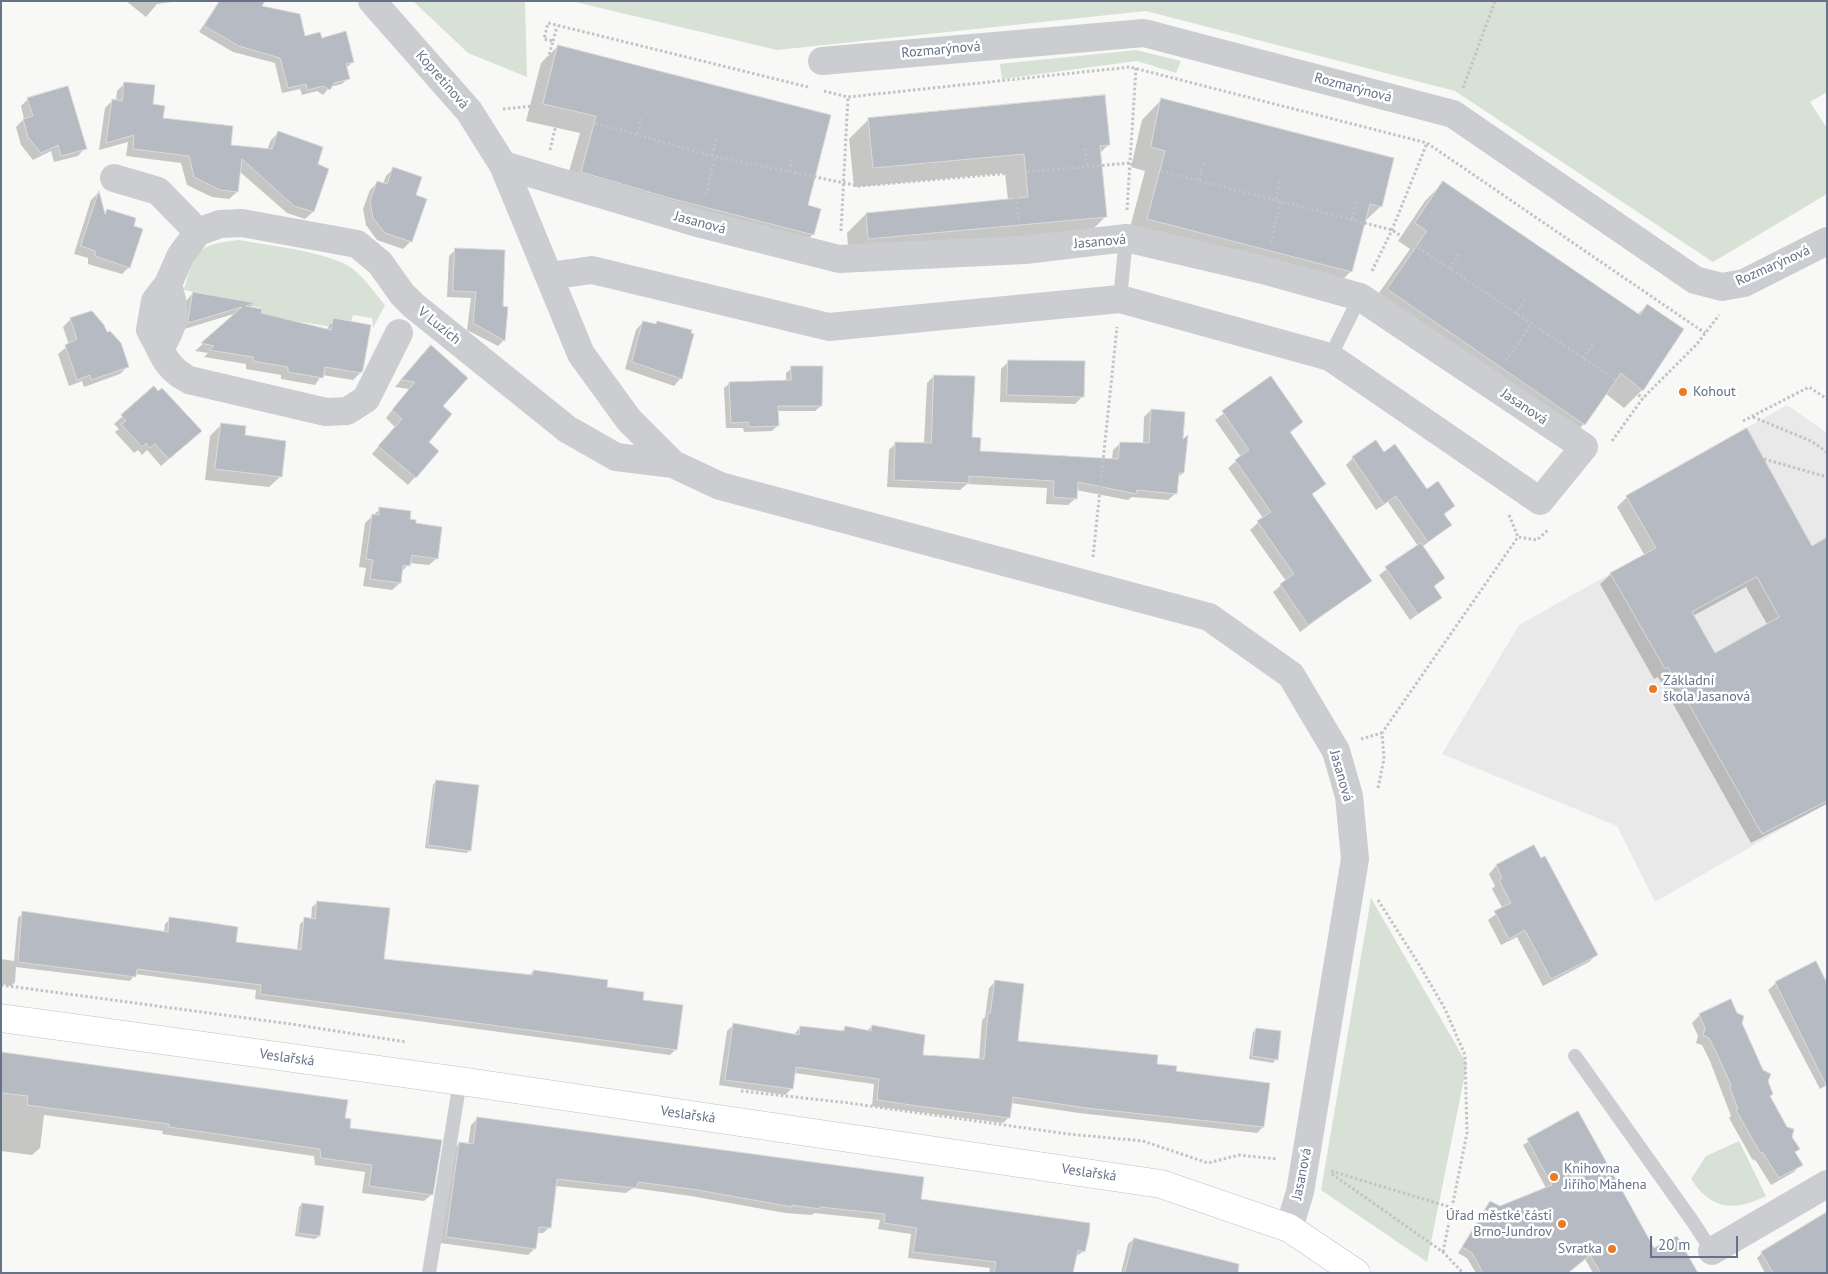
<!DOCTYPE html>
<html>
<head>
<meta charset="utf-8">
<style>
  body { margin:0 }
  #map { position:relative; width:1828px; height:1274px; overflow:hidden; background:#f8f8f6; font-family:"PT Sans",sans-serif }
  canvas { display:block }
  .frame { position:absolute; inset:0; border:2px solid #667288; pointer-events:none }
  .scale { position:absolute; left:1650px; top:1236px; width:88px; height:22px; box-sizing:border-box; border:2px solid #667288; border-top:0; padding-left:6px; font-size:15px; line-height:18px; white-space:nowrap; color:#667288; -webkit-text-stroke:4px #fff; paint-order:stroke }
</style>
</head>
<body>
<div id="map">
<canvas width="1828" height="1274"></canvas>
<div class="frame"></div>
<div class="scale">20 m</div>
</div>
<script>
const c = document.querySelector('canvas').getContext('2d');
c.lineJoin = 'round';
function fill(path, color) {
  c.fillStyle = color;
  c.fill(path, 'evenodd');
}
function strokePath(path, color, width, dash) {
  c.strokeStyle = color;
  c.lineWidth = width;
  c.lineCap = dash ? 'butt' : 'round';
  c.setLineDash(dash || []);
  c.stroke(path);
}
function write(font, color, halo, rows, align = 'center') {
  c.font = font + ' "PT Sans",sans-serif';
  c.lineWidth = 5;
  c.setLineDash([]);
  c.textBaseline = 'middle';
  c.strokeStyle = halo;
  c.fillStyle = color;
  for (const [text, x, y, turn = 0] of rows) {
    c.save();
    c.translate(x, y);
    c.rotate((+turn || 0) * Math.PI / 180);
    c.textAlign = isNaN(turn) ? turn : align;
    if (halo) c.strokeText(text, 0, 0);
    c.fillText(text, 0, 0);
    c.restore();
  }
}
fill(new Path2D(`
  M 1787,405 L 1827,433 L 1827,803 L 1655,902 L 1617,826 L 1442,754 L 1519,625 L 1656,548 L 1626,496 Z`), '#e9e9e9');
fill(new Path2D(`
  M 413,1 L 525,1 L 527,77 L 468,53 Z
  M 571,1 L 1827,1 L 1827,92 L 1810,102 L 1827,128 L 1827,194 L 1713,262 L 1455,91 L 1146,11 L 777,50 Z
  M 1136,50 L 1181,61 L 1176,73 L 1137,61 L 1002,79 L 1000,64 Z
  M 239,240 C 271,246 315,250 345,264 C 362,273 373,291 385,305 L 373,328 L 372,318 L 353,315 L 351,321 L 333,318 L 332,327 L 261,315 L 262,308 L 226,302 L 226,298 L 184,290 C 195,252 197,244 239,240 Z
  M 1371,898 L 1467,1064 L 1427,1262 L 1321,1190 Z
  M 1739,1141 L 1766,1196 C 1734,1212 1711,1210 1691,1179 L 1706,1156 Z`), '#d8e1d6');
fill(new Path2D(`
  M 126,1 L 179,1 L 157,4 L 146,17 Z
  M 219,1 L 263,1 L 260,7 L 304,38 L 321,39 L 353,62 L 346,68 L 348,78 L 342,84 L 330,87 L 323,95 L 317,91 L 302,95 L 300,89 L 282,93 L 275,63 L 233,52 L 199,32 Z
  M 558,46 L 807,206 L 813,234 L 796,251 L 564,189 L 580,133 L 526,121 L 541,63 Z
  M 125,83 L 151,105 L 162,119 L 230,146 L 267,150 L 271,140 L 279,132 L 316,165 L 327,169 L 313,212 L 305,219 L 287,213 L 239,171 L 237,192 L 229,199 L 212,197 L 187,185 L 181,163 L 126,156 L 128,142 L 99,150 L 105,108 L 112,101 L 116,101 L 117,91 Z
  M 28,99 L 85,148 L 78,156 L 54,162 L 51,151 L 33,160 L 21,145 L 16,127 L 24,119 L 21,106 Z
  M 1162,99 L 1381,206 L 1363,223 L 1351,271 L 1331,292 L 1127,239 L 1145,171 L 1131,167 L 1142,120 Z
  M 869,119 L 1108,145 L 1100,153 L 1106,216 L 1086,236 L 849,258 L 847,233 L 866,214 L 1008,200 L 1005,173 L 854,187 L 849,139 Z
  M 394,168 L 415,195 L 411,241 L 403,249 L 377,240 L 366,225 L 363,209 L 370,190 L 377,183 L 383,184 L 386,176 Z
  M 1443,183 L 1637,315 L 1647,305 L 1642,390 L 1624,408 L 1605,393 L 1584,424 L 1566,442 L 1369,307 L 1410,249 L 1398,241 L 1425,201 Z
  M 98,193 L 104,214 L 107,210 L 129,267 L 122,274 L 88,264 L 88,258 L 74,254 L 91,200 Z
  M 455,250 L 501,307 L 504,340 L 498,346 L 467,330 L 471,298 L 447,297 L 449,256 Z
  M 193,293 L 253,304 L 249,307 L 260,314 L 326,330 L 334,320 L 360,373 L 353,380 L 322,375 L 315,385 L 281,379 L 281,375 L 246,369 L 246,364 L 204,357 L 208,353 L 195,351 L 237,313 L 181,330 L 186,301 Z
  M 71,319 L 106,333 L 128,366 L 120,374 L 84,387 L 82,381 L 69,386 L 58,354 L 69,345 L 63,327 Z
  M 643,322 L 655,325 L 657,323 L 681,378 L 674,386 L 625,369 L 636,330 Z
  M 423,354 L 441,406 L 428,442 L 438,451 L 408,485 L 372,454 L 395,427 L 386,418 L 409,389 L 395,387 Z
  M 1009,361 L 1083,396 L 1075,404 L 1000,402 L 1001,369 Z
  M 792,368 L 821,406 L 815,411 L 777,411 L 777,426 L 772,431 L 744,432 L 743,428 L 726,428 L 724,388 L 730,383 L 786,382 L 786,373 Z
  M 934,376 L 979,452 L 1112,460 L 1113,450 L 1121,443 L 1143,444 L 1144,417 L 1151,410 L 1181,442 L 1183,473 L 1177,478 L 1176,493 L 1168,500 L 1132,497 L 1128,500 L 1076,490 L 1076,498 L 1068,505 L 1046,504 L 1047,488 L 967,484 L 960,490 L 887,487 L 889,450 L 896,443 L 924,444 L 927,383 Z
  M 1271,378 L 1302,422 L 1289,434 L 1324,484 L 1311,495 L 1370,581 L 1300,632 L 1273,592 L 1286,581 L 1250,530 L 1263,518 L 1228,468 L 1241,457 L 1215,420 Z
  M 154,388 L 193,438 L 161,466 L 147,450 L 142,455 L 138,450 L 134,453 L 115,432 L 119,429 L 114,424 Z
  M 222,424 L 244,436 L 281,476 L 269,487 L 205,480 L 210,436 Z
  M 1383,453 L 1427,491 L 1454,506 L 1443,515 L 1450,525 L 1422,547 L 1444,578 L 1433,587 L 1440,598 L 1410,620 L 1379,575 L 1418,546 L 1388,502 L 1376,510 L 1346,465 L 1353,458 Z
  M 1627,497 L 1811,548 L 1827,539 L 1827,804 L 1751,843 L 1658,677 L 1654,679 L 1600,584 L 1611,574 L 1645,556 L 1617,507 ZM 1746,587 L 1767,624 L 1715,654 L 1693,616 Z
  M 380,509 L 408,521 L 437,558 L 429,565 L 409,563 L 401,573 L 400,583 L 392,590 L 363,586 L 366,568 L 359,567 L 365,523 Z
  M 436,781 L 470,850 L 467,853 L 425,848 L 433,785 Z
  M 1534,846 L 1596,955 L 1589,962 L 1543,986 L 1517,937 L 1501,945 L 1488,920 L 1503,909 L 1492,889 L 1495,886 L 1489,874 L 1496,866 Z
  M 318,902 L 382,960 L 529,975 L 534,971 L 606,988 L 641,1001 L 682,1006 L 675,1050 L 670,1055 L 255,999 L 256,990 L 135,974 L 130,981 L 16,967 L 15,982 L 11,986 L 1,984 L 1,959 L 14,961 L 18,918 L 23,913 L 164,932 L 165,924 L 170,919 L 235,943 L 297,951 L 300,924 L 305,919 L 311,920 L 312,907 Z
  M 995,982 L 1017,1042 L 1156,1065 L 1175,1073 L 1263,1127 L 1257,1133 L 1079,1113 L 1011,1103 L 1009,1117 L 1003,1123 L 872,1106 L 874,1084 L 794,1073 L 792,1088 L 785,1095 L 719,1085 L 727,1031 L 733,1025 L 794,1035 L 800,1027 L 840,1032 L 845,1028 L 866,1032 L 872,1026 L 921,1056 L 979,1060 L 982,1020 L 985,1017 L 989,988 Z
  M 1825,982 L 1827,982 L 1827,1085 L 1820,1089 L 1768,990 L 1776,983 Z
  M 1700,1015 L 1740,1023 L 1766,1081 L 1769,1097 L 1791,1137 L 1794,1152 L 1801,1164 L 1794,1172 L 1771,1185 L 1756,1161 L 1752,1159 L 1729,1118 L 1731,1116 L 1710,1061 L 1702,1045 L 1696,1043 L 1698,1036 L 1692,1023 Z
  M 1256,1029 L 1276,1059 L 1273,1063 L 1249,1059 L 1253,1032 Z
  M 1,1053 L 344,1119 L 349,1129 L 432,1194 L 424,1201 L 362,1193 L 365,1172 L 315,1165 L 314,1156 L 162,1134 L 163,1131 L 44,1115 L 40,1148 L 32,1155 L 1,1151 Z
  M 1577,1113 L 1654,1250 L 1696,1273 L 1593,1273 L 1585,1259 L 1567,1273 L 1476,1273 L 1467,1258 L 1458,1253 L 1490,1203 L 1500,1207 L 1546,1188 L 1523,1145 Z
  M 477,1119 L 920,1200 L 1084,1251 L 1075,1257 L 1070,1273 L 989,1273 L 990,1268 L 908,1258 L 911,1234 L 878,1229 L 880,1220 L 814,1213 L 812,1215 L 785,1213 L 691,1196 L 633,1188 L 626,1193 L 555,1186 L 550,1227 L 543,1233 L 537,1233 L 535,1248 L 528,1255 L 440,1243 L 453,1150 L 459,1143 L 468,1145 L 471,1125 Z
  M 302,1204 L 319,1236 L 315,1239 L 295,1236 L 299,1207 Z
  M 1827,1213 L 1827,1273 L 1765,1273 L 1757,1258 L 1762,1253 Z
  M 1134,1239 L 1208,1273 L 1121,1273 L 1128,1244 Z`), '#0003');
const building = new Path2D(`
  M 220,1 L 265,1 L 262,6 L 300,14 L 305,36 L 320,32 L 322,38 L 346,31 L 354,62 L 346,64 L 350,79 L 334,83 L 330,90 L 323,86 L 307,90 L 306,84 L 288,88 L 280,58 L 239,46 L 204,26 Z
  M 558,45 L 831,115 L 808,205 L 821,209 L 814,235 L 673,199 L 581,172 L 596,116 L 543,104 Z
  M 124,82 L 155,85 L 153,104 L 165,106 L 163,118 L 233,126 L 231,145 L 272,149 L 278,131 L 323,147 L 318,164 L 329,169 L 314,212 L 294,206 L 242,159 L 238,192 L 220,190 L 194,177 L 189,156 L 133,149 L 134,135 L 106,143 L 112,99 L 122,101 Z
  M 68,86 L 87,149 L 61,156 L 58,145 L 41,153 L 28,137 L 23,119 L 33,116 L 27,98 Z
  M 1105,95 L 1110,145 L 1100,146 L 1107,217 L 868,239 L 866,213 L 1028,197 L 1024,154 L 873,168 L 868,118 Z
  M 1161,98 L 1394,158 L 1382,207 L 1370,204 L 1352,272 L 1147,219 L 1165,151 L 1151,147 Z
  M 393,167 L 422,177 L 416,195 L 427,199 L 412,242 L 385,233 L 373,218 L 370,201 L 377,181 L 387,184 Z
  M 1443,181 L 1640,315 L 1647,304 L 1684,329 L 1643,391 L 1621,373 L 1585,425 L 1387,289 L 1427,231 L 1415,223 Z
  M 99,191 L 105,214 L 107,209 L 136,218 L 134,226 L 143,229 L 130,268 L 95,256 L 95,251 L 81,246 Z
  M 455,248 L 505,250 L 503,306 L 508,307 L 505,341 L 473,323 L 476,292 L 453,291 Z
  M 193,292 L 255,303 L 246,306 L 262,309 L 261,313 L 331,330 L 333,318 L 371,325 L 363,370 L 361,373 L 325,367 L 323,378 L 288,372 L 288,367 L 253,361 L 253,357 L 209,350 L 214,346 L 201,343 L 242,307 L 188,323 Z
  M 92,311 L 104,325 L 107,332 L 110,331 L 121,343 L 129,367 L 91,380 L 90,375 L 77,380 L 65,345 L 77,339 L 70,318 Z
  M 643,321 L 656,324 L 657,321 L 692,330 L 691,333 L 694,334 L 682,379 L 632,362 Z
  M 431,345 L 468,378 L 443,406 L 452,414 L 429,442 L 439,451 L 416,478 L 378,446 L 402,419 L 392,410 L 415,382 L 401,380 Z
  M 1008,360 L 1085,361 L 1084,397 L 1007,395 Z
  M 791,366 L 823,366 L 822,406 L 778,406 L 779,426 L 749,427 L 748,422 L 731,423 L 729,382 L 791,380 Z
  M 934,375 L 975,376 L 972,437 L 981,438 L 980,451 L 1118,459 L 1120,442 L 1149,443 L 1151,409 L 1185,412 L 1183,439 L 1188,435 L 1184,473 L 1179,473 L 1177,494 L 1137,490 L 1136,494 L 1078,482 L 1077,499 L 1053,497 L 1054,481 L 969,476 L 969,483 L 894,480 L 895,442 L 931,443 Z
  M 1271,376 L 1303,422 L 1290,432 L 1326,484 L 1312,494 L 1372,581 L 1308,625 L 1280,584 L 1294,574 L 1257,521 L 1271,512 L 1235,460 L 1249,450 L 1222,411 Z
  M 154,386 L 158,391 L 162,388 L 202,431 L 169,459 L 155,444 L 150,448 L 146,443 L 142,447 L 121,424 L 126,421 L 121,415 Z
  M 221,423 L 246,426 L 245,435 L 286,441 L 282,477 L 215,469 Z
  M 1747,428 L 1812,546 L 1827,537 L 1827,801 L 1762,834 L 1668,667 L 1665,669 L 1610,573 L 1656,548 L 1626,496 ZM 1757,577 L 1779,617 L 1715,653 L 1692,612 Z
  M 1376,440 L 1384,452 L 1395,444 L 1427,489 L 1438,481 L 1455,506 L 1444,514 L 1452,525 L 1428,542 L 1396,496 L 1384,504 L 1352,457 Z
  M 379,507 L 411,511 L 410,519 L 416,520 L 416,523 L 442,527 L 438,559 L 412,555 L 410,566 L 403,565 L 401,583 L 370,579 L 373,560 L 366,559 L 372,514 L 379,515 Z
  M 1421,543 L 1445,578 L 1434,586 L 1442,598 L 1418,614 L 1385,567 Z
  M 436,780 L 479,785 L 471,851 L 428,845 Z
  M 1534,845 L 1541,858 L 1545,856 L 1598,955 L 1551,979 L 1525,930 L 1509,939 L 1494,911 L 1511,903 L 1499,880 L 1502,878 L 1496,865 Z
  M 317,901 L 390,908 L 384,959 L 533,975 L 533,970 L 608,980 L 607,987 L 644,992 L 643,1000 L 683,1005 L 677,1050 L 260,994 L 261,985 L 137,969 L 136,977 L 18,962 L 22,911 L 168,932 L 169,917 L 206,922 L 238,927 L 236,942 L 301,950 L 304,917 L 315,919 Z
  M 1816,961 L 1827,983 L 1827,1087 L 1775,982 Z
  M 995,980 L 1024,984 L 1018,1041 L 1158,1055 L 1157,1064 L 1177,1066 L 1176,1071 L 1270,1083 L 1264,1127 L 1086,1108 L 1013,1097 L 1010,1118 L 918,1106 L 877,1100 L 879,1079 L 796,1067 L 793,1089 L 725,1080 L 733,1023 L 799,1035 L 800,1026 L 844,1031 L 845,1026 L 871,1031 L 872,1025 L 925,1035 L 923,1055 L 984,1059 L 988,1013 L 990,1013 Z
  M 1731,999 L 1737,1013 L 1744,1016 L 1742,1023 L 1763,1070 L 1771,1074 L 1768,1081 L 1773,1094 L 1770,1096 L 1787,1127 L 1794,1129 L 1792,1137 L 1800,1149 L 1795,1152 L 1803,1165 L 1779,1178 L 1763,1153 L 1760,1152 L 1736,1110 L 1738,1109 L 1730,1088 L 1731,1085 L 1717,1054 L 1709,1038 L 1703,1035 L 1705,1028 L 1699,1014 Z
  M 1256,1028 L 1281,1031 L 1278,1060 L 1252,1056 Z
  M 1,1052 L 348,1100 L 345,1118 L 351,1119 L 350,1128 L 442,1140 L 433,1195 L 369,1186 L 372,1165 L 321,1158 L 320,1149 L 169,1127 L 169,1124 L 27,1105 L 28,1096 L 1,1093 Z
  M 1578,1111 L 1654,1248 L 1677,1236 L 1698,1273 L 1601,1273 L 1590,1255 L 1568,1273 L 1483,1273 L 1472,1253 L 1462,1247 L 1490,1201 L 1500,1206 L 1552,1185 L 1527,1139 Z
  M 477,1117 L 924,1177 L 921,1199 L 1090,1223 L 1089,1234 L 1085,1252 L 1078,1250 L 1073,1273 L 994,1273 L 996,1262 L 913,1252 L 917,1228 L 884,1223 L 885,1214 L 820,1207 L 820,1209 L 792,1205 L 792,1207 L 698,1190 L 638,1182 L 637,1186 L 634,1188 L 557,1179 L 551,1228 L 539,1227 L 536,1249 L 446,1237 L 459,1142 L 473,1144 Z
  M 302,1203 L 324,1206 L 320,1236 L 298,1233 Z
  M 1827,1212 L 1827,1273 L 1773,1273 L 1761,1252 Z
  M 1134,1238 L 1239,1264 L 1238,1273 L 1125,1273 Z`);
fill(building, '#b6bac2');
strokePath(building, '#dadad8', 1);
const secondary = new Path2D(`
  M 1,1018 L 460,1081 L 1161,1184 L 1289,1228 L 1356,1273`);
strokePath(secondary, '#bdc0c5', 29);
strokePath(new Path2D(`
  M 553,41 L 557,26
  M 808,87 L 548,23 L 544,39 L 553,41 L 534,106 L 712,156 L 859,186 L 1130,163 L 1392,230 L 1643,398
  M 1463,88 L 1495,1
  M 824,91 L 848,97 L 1130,67 L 1427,143 L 1705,333
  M 503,109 L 534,106
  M 637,134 L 641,118
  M 1085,148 L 1087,166
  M 550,150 L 559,112
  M 712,156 L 716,138
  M 1005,156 L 1007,172
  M 928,163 L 929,180
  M 789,172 L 792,157
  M 1013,172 L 1019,222
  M 1199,180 L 1204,161
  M 706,195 L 715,157
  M 1276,199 L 1280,181
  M 1127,210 L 1136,68
  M 1352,219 L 1357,200
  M 841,231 L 848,97
  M 1271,243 L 1281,200
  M 1450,269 L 1460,253
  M 1372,271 L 1392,230 L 1427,143
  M 1516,314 L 1526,298
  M 1583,359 L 1593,344
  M 1506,361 L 1531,324
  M 1753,417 L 1811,441 L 1827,452
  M 1743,421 L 1809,387 L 1827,399
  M 1612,441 L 1643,398 L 1697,344 L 1719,315
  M 1764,459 L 1827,477
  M 1509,515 L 1518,537
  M 1093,557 L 1117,327
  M 1361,739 L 1382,733
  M 1378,788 L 1384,759 L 1382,733 L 1518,537 L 1537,540 L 1549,529
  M 1378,900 L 1420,966 L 1445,1009 L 1465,1055 L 1467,1133 L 1443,1252
  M 1,985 L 291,1024 L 406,1042
  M 741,1091 L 849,1103 L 1068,1134 L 1143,1141 L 1208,1163 L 1239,1155 L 1277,1159
  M 1331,1171 L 1453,1208
  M 1332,1174 L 1443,1252 L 1463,1273`), '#c2c3c6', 3, [2.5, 2.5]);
strokePath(new Path2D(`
  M 1120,299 L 1126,238
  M 1330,357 L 1360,297
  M 1575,1056 L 1693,1222 L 1712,1251
  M 429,1273 L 460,1081`), '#cbcdd1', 14);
strokePath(new Path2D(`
  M 372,1 L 469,111 L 503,165 L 581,354 L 629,420 L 673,464 L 720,486 L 1209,617 L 1291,675 L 1336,751 L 1349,796 L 1355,859 L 1300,1192 L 1289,1228
  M 822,61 L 1144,33 L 1453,114 L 1695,280 L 1722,287 L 1744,283 L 1827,241
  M 503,165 L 701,224 L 839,259 L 1025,250 L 1126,238 L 1263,270 L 1360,297 L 1584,447 L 1540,501 L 1330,357 L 1120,299 L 829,327 L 592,270 L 549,276
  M 114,178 L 158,191 L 198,232
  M 399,333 L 366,399 L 347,411 L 326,412 L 189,380 C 163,366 164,353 150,330 L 155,301 L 168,284 L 181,255 L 198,232 L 220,224 L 242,223 L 357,244 L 380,263 L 402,294 L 413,305 L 567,429 L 616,457 L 673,464
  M 161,347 C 177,320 176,314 168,284
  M 1712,1251 L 1827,1184`), '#cbcdd1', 28);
strokePath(secondary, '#fff', 28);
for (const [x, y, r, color] of [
  [1683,392,5,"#eb7a23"],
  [1653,689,5,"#eb7a23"],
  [1554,1177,5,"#eb7a23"],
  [1562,1224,5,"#eb7a23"],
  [1612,1249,5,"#eb7a23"]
]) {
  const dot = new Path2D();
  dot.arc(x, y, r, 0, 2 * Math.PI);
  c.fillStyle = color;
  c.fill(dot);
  strokePath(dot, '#fff', 2);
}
write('14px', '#667288', '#fff', [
  ["Rozmarýnová",941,50,-5],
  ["Kopretinová",442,80,49],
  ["Rozmarýnová",1353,88,15],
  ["Jasanová",700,223,15],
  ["Jasanová",1100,242,-5],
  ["Rozmarýnová",1773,266,-24],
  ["V Luzích",439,326,39],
  ["Jasanová",1524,407,34],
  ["Jasanová",1341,776,74],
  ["Veslařská",287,1058,8],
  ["Veslařská",688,1115,8],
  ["Veslařská",1089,1173,8],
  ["Jasanová",1302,1174,-79]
]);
write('14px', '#667288', '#fff', [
  ["Kohout",1693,392],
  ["Základní",1663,681],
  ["škola Jasanová",1663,697],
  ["Knihovna",1564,1169],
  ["Jiřího Mahena",1564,1185],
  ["Úřad městké části",1552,1216,"right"],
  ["Brno-Jundrov",1552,1232,"right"],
  ["Svratka",1602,1249,"right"]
], 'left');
</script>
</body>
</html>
